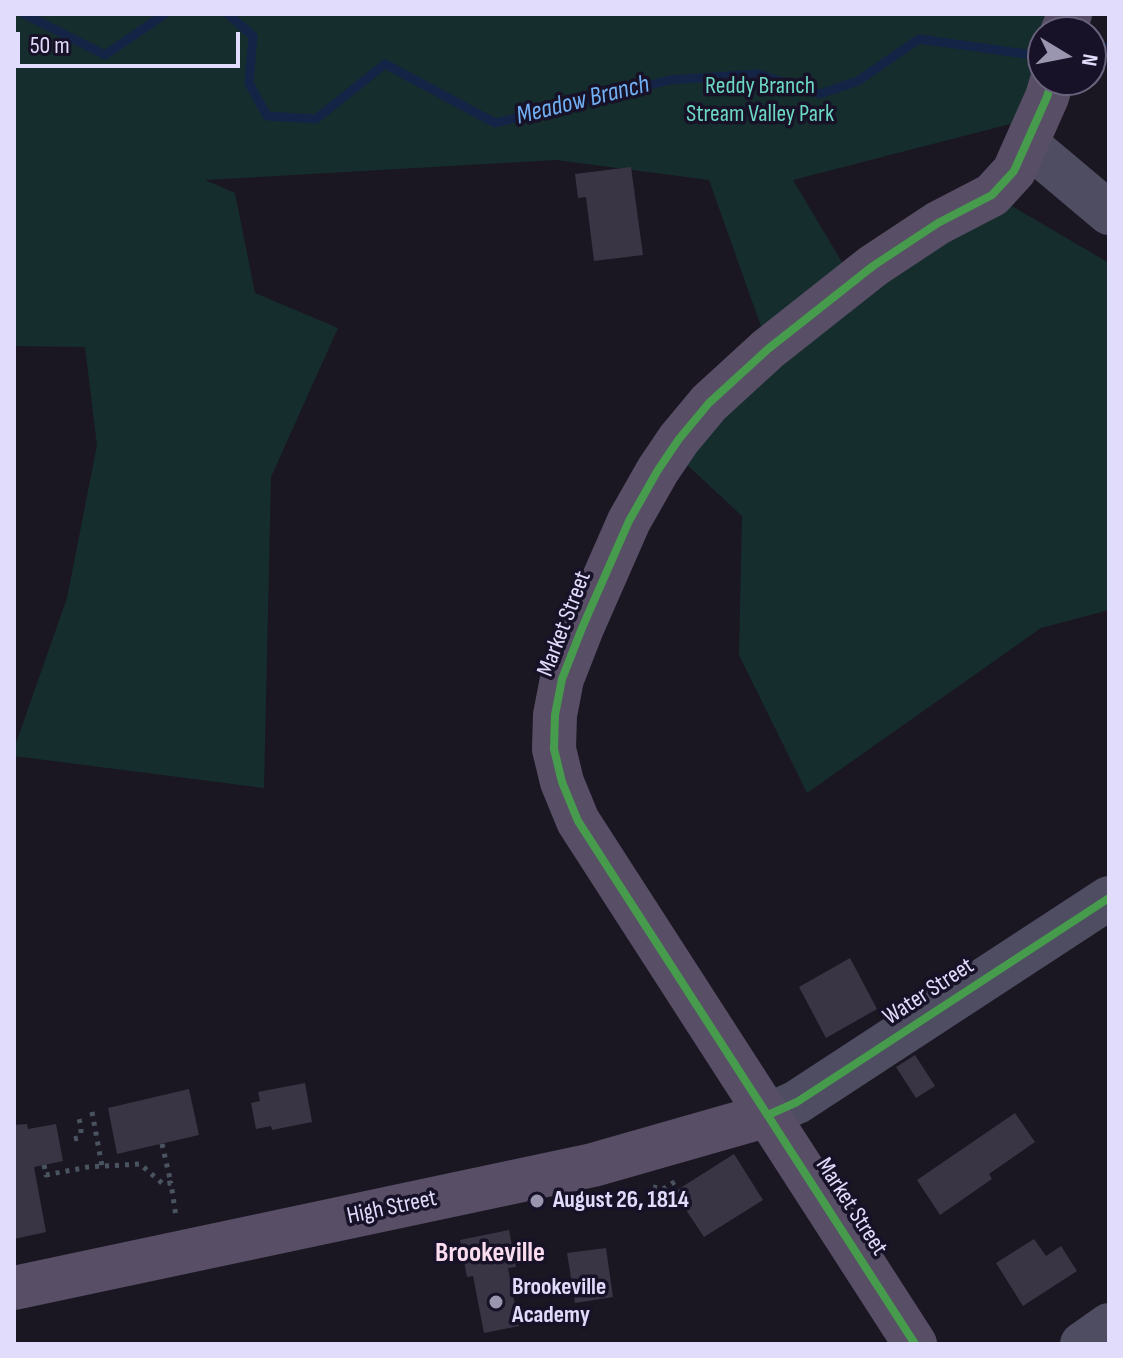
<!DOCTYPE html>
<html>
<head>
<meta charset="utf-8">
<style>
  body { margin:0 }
  #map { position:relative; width:1123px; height:1358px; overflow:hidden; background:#1a1722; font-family:"Sofia Sans Condensed",sans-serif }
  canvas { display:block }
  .frame { position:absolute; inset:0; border:16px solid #e1dbfc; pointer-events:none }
  .north { position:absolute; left:1027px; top:16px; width:80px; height:80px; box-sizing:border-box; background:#171227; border:2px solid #68627c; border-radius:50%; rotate:100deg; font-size:22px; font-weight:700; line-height:32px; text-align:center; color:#e1dbfc }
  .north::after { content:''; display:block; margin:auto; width:28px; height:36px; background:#9b96b0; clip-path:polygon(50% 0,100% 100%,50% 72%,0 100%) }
  .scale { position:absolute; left:16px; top:32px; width:224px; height:36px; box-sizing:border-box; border:4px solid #e1dbfc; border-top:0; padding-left:10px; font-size:24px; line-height:28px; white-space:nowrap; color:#e1dbfc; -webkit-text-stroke:6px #171227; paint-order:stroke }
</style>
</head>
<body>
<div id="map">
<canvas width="1123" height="1358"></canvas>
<div class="frame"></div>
<div class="north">N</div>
<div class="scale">50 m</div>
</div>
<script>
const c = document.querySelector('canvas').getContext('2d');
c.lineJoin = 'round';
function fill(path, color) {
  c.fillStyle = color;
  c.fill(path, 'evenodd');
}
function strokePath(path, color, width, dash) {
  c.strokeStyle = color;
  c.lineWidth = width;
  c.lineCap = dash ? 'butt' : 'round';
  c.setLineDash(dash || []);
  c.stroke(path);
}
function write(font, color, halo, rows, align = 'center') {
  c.font = font + ' "Sofia Sans Condensed",sans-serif';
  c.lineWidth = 7;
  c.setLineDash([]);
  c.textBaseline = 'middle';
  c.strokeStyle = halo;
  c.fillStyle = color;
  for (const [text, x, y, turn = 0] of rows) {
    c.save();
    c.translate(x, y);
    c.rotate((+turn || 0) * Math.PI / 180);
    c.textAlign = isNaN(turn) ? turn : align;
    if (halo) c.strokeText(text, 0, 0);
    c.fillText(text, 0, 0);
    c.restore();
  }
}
fill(new Path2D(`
  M 14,14 L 1094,14 L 1085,32 L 1043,32 L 1045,115 L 793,180 L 843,264 L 762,329 L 709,180 L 556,160 L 205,180 L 235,193 L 255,293 L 338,328 L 271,477 L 264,788 L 14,756 L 14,749 L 67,598 L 97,445 L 85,347 L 14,346 Z
  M 1012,206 L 1109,263 L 1109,610 L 1041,628 L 807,793 L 739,655 L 742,516 L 684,462 L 717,420 L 884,279 L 982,219 Z`), '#162d2e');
strokePath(new Path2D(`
  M 24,14 L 105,55 L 165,14
  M 228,14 L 253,36 L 249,83 L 267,116 L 316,119 L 385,64 L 495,123 L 670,80 L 758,74 L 820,94 L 858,81 L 919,39 L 1033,55
  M 1091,49 L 1109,47`), '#142446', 9);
fill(new Path2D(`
  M 631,167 L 643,255 L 594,261 L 586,197 L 578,198 L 575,174 Z
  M 850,958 L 877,1009 L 826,1038 L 799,987 Z
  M 915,1055 L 935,1086 L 916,1098 L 896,1067 Z
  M 305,1083 L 312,1122 L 272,1130 L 271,1126 L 256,1129 L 251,1103 L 260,1101 L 258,1092 Z
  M 189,1089 L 199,1135 L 117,1154 L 108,1108 Z
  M 1015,1113 L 1035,1142 L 989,1174 L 992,1179 L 940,1215 L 917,1180 Z
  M 27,1124 L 28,1129 L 56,1124 L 63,1161 L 34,1167 L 46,1232 L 14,1239 L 14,1125 Z
  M 734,1154 L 763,1200 L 704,1237 L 674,1192 Z
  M 509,1230 L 516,1267 L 508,1268 L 519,1326 L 484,1333 L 473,1276 L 467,1277 L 460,1240 Z
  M 1034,1239 L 1046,1256 L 1061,1246 L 1077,1271 L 1023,1306 L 996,1263 Z
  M 606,1248 L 613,1297 L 575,1303 L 567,1253 Z`), '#393544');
strokePath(new Path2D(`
  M 92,1112 L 102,1166
  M 74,1139 L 78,1138 L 81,1133 L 81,1127 L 78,1114
  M 162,1144 L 171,1183
  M 44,1165 L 46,1175 L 88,1167 L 140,1164 L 163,1184 L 171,1183 L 176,1217
  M 653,1187 L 663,1189 L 676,1181`), '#4a5461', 5, [4, 6]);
strokePath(new Path2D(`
  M 1027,144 L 1109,213
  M 768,1115 L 797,1102 L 1109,898
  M 1082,1344 L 1109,1325`), '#4f4d62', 44);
strokePath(new Path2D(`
  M 1062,32 L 1070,14
  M 14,1288 L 593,1165 L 768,1115
  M 915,1344 L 578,821 L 562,782 L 554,749 L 555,715 L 562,679 L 582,628 L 629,521 L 658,470 L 679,439 L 709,403 L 768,349 L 873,266 L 938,223 L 992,195 L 1014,171 L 1047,97 L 1052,80`), '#584e66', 44);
strokePath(new Path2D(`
  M 768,1115 L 797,1102 L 1109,898
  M 915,1344 L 578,821 L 562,782 L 554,749 L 555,715 L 562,679 L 582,628 L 629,521 L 658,470 L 679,439 L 709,403 L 768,349 L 873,266 L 938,223 L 992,195 L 1014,171 L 1047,97 L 1052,80`), '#469c4c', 8);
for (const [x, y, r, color] of [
  [537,1201,8,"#9b96b0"],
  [496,1302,8,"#9b96b0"]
]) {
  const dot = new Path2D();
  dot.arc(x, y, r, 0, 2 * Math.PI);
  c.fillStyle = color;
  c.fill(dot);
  strokePath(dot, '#171227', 3);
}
write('24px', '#6cd7c3', '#171227', [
  ["Reddy Branch",760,87],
  ["Stream Valley Park",760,115]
]);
write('24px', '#e1dbfc', '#171227', [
  ["Market Street",565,624,-69],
  ["Water Street",929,992,-33],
  ["Market Street",851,1207,57],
  ["High Street",392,1208,-12]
]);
write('bold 24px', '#e1dbfc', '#171227', [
  ["August 26, 1814",553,1201],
  ["Brookeville",512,1288],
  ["Academy",512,1316]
], 'left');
write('italic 26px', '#71b0f4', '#171227', [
  ["Meadow Branch",583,101,-14]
]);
write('bold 28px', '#fcddef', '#171227', [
  ["Brookeville",490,1254]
]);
</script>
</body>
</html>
